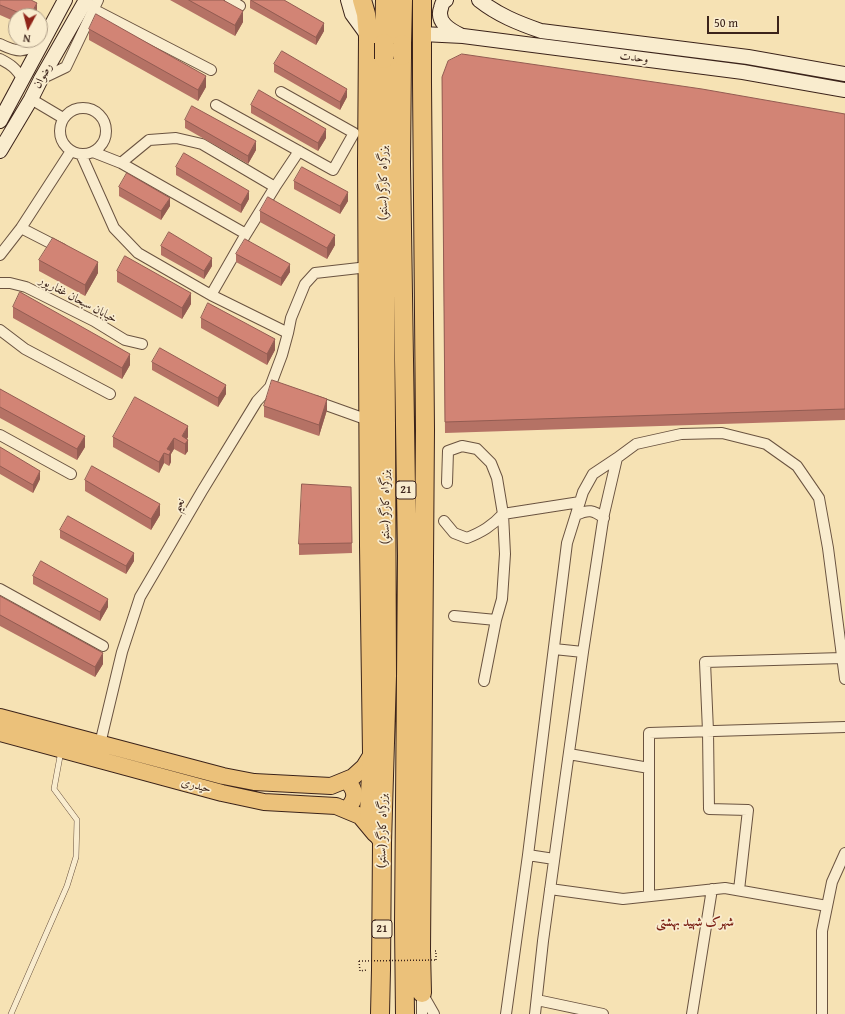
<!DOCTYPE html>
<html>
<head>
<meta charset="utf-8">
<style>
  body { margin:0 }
  #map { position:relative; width:845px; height:1014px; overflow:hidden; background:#f6e2b4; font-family:"Gentium Book Plus",serif }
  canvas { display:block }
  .north { position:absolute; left:8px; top:8px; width:40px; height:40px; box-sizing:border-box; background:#f9ecce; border:1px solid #ad9c86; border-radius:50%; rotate:187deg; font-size:11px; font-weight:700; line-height:16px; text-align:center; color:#3b231a }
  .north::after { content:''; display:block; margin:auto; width:14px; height:18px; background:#8f2418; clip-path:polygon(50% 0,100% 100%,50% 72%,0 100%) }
  .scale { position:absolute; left:707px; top:16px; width:72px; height:18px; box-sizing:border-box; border:2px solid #3b231a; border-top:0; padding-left:5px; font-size:12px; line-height:14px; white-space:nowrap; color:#3b231a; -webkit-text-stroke:3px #f9ecce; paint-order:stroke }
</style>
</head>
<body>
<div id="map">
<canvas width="845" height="1014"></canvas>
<div class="north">N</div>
<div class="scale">50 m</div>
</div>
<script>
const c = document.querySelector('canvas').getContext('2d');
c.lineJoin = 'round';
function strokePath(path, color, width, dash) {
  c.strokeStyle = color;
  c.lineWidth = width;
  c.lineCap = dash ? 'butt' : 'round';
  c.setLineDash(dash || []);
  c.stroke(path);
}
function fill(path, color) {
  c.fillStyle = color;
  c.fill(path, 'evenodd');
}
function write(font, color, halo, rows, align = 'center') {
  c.font = font + ' "Gentium Book Plus",Amiri,serif';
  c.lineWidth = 3.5;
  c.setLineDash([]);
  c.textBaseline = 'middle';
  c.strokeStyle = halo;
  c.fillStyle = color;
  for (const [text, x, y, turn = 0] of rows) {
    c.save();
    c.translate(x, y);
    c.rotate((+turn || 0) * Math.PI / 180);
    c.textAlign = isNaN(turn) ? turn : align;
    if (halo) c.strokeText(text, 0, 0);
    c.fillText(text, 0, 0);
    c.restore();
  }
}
const lane = new Path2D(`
  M 11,1014 L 67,886 L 76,857 L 77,820 L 54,789 L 61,751`);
const street = new Path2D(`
  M 230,0 L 240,6
  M 93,9 L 211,70
  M 0,44 C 18,53 25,53 42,41
  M 0,59 C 12,65 15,68 23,79
  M 41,79 L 66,67 L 98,0
  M 31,99 L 63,118
  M 216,105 L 333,170 L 354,133 L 281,92
  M60 131a23 23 0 1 1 46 0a23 23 0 1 1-46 0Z
  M 93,152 L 121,163 L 246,234
  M 81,154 L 114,228 L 138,253 L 211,295 L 288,333
  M 121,163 L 149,140 L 176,138 L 202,144 L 275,187 L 246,234 L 211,295
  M 275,187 L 299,151
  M 21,228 L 62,249
  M 0,255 L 21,228 L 71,151
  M 0,283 L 10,283 L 26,287 L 94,321 L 125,340 L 142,344
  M 0,330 L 25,349 L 110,394
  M 270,387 L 282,355 L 288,333 L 291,318 L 305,284 L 315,273 L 368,267
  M 315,401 L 368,420
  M 0,435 L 71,474
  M 447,483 L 448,451 L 462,446 L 477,449 L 491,463 L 497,478 L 503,514 L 580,502
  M 576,515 C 589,509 593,510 604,518
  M 444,521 L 454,533 L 467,538 C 482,532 492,526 503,514
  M 0,589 L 103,646
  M 454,616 L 496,620 L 502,599 L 505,554 L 503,514
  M 554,649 L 583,652
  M 484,681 L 496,620
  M 99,748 L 122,652 L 140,597 L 202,491 L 257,401 L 270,387 L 283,391
  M 569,754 L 649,768
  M 528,855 L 554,859
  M 550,889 L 623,899 L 725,888 L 827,906
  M 739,890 L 748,810 L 709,809 L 708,731 L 705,662 L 842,658
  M 649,896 L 649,733 L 845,727
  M 422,993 L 434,1014
  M 422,995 L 422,1014
  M 537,1000 L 603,1014
  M 506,1014 L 528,855 L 567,543 L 583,492 L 593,474 L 617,458 L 636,444 L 681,434 L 722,433 L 766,444 L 797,466 L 819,498 L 828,548 L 845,679
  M 535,1014 L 543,941 L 564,788 L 583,652 L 604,514 L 617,458
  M 692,1014 L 712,889
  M 822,1014 L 822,931 L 832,882 L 845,853`);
const secondary = new Path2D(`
  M 348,0 L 352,14 L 368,36
  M 446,0 C 442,3 442,4 441,8 C 436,22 450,30 460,35
  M 479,0 C 498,15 518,23 541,31 L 748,57 L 845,74
  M 422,34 L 463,36 L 743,72 L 845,90
  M 0,121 L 65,0
  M 0,151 L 31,99 L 41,79 L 86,0`);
const primary = new Path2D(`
  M 0,717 L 223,776 L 254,782 L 331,786 L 353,777 L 364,767 L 372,754
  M 0,733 L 222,793 L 264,802 L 336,806 L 360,816 L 375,834
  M 346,810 C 357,799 357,791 346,780`);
const highway = new Path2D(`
  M 362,0 L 366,14 L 368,37 L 367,163 L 369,546 L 372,754 L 369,813 L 380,838
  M 384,43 L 385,0
  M 402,44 L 403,0
  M 402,56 L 401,164 L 407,556 L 404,924 L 405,1014
  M 422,993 L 421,950 L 425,430 L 422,83 L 422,0
  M 380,1014 L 381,970 L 382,843 L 387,676 L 386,425 L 384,164 L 384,59`);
strokePath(lane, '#6a5340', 6);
strokePath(street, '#6a5340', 12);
strokePath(secondary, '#3b231a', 16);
strokePath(primary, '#3b231a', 18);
strokePath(highway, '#3b231a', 20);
strokePath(new Path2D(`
  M 435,951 L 436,951 L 436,960
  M 359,961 L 360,971 L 367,970`), '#3b231a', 1.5, [1, 2]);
strokePath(lane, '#f9ecce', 5);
strokePath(street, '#f9ecce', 10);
strokePath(secondary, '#f9ecce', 14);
strokePath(primary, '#ebc17a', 16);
strokePath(highway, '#ebc17a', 18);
const highwayBridge = new Path2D(`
  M 402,56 L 402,44
  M 384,59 L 384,43`);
strokePath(highwayBridge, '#3b231a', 20, []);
strokePath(new Path2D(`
  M 359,961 L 436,960`), '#3b231a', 1.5, [1, 2]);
strokePath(highwayBridge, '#ebc17a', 18);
fill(new Path2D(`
  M 0,0 L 37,14 L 36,16 L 16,16 L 16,22 L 0,15 Z
  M 170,0 L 223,0 L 243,22 L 235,36 Z
  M 250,0 L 324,31 L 316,45 L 250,8 Z
  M 89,29 L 206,87 L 198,101 L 89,40 Z
  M 274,64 L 347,97 L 340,110 L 274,72 Z
  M 442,77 L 845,114 L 845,420 L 445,433 Z
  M 251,105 L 326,138 L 318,151 L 251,113 Z
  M 185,120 L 256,150 L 248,164 L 185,128 Z
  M 176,167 L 249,199 L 241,213 L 176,175 Z
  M 294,181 L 348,201 L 340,214 L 294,189 Z
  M 119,187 L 170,206 L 161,220 L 119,196 Z
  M 260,211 L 335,245 L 327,259 L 260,222 Z
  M 161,246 L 212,266 L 204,279 L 161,255 Z
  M 236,254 L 290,272 L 281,286 L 236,262 Z
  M 39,260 L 98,273 L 85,296 L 39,271 Z
  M 117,271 L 191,304 L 182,319 L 117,282 Z
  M 13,307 L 130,365 L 122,379 L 13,318 Z
  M 201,318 L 275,350 L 267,365 L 201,328 Z
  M 152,362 L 226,394 L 218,407 L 152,370 Z
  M 0,389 L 85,447 L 77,460 L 0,418 Z
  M 264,406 L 327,410 L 319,436 L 264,417 Z
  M 113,437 L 188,437 L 187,439 L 188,451 L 185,455 L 174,449 L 171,454 L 171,462 L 169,466 L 164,463 L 159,473 L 113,447 Z
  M 0,447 L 40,479 L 33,493 L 0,474 Z
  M 85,480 L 160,515 L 151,530 L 85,491 Z
  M 351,487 L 352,553 L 299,555 L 299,544 Z
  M 60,530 L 134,561 L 126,574 L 60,538 Z
  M 33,576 L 108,607 L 100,621 L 33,584 Z
  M 0,596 L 103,664 L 95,677 L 0,626 Z`), '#b57265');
fill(new Path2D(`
  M 37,3 L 37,14 L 36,16 L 30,16 Z
  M 243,11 L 243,22 L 235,36 L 235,25 Z
  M 324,23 L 324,31 L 316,45 L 316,37 Z
  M 206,76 L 206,87 L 198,101 L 198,90 Z
  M 347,89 L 347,97 L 340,110 L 340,102 Z
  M 326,129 L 326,138 L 318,151 L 318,143 Z
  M 256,141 L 256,150 L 248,164 L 248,156 Z
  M 249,191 L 249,199 L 241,213 L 241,205 Z
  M 348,192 L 348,201 L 340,214 L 340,206 Z
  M 170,198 L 170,206 L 161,220 L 161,211 Z
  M 335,235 L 335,245 L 327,259 L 327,248 Z
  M 212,258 L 212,266 L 204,279 L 204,271 Z
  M 98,262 L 98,273 L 85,296 L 85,285 Z
  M 290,264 L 290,272 L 281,286 L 281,278 Z
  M 191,293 L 191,304 L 182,319 L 182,308 Z
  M 275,339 L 275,350 L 267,365 L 267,354 Z
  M 130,354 L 130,365 L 122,379 L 122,368 Z
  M 226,385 L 226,394 L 218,407 L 218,398 Z
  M 327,399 L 327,410 L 319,436 L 319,425 Z
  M 188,426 L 188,437 L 184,444 L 182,436 Z
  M 85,436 L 85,447 L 77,460 L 77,449 Z
  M 174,438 L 174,449 L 171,454 L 171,462 L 169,466 L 169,455 L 167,449 Z
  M 188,440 L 188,451 L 185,455 L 185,444 Z
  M 164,453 L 164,463 L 159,473 L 159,462 Z
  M 40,471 L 40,479 L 33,493 L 33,485 Z
  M 160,504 L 160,515 L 151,530 L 151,519 Z
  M 134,553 L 134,561 L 126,574 L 126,566 Z
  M 108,599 L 108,607 L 100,621 L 100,612 Z
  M 103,653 L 103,664 L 95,677 L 95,667 Z`), '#935c52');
const building = new Path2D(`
  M 0,0 L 31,0 L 37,3 L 30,16 L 27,16 L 0,5 Z
  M 189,0 L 223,0 L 243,11 L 235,25 Z
  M 251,0 L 284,0 L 324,23 L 316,37 Z
  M 96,14 L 206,76 L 198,90 L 89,29 Z
  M 282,51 L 347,89 L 340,102 L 274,64 Z
  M 462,54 L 702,89 L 845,114 L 845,409 L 445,422 L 442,77 L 448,61 Z
  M 259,90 L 326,129 L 318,143 L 251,105 Z
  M 192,106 L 256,141 L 248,156 L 185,120 Z
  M 184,153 L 249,191 L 241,205 L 176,167 Z
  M 302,167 L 348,192 L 340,206 L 294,181 Z
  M 127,173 L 170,198 L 161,211 L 119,187 Z
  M 268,197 L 335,235 L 327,248 L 260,211 Z
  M 169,232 L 212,258 L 204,271 L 161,246 Z
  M 53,238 L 98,262 L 85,285 L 39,260 Z
  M 245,239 L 290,264 L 281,278 L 236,254 Z
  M 125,256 L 191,293 L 182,308 L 117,271 Z
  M 20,292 L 130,354 L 122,368 L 13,307 Z
  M 208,303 L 275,339 L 267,354 L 201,318 Z
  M 160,348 L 226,385 L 218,398 L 152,362 Z
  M 272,380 L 327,399 L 319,425 L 264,406 Z
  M 0,389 L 85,436 L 77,449 L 0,407 Z
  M 135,397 L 188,426 L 182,436 L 188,440 L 185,444 L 174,438 L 167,449 L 171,451 L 169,455 L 164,453 L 159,462 L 113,437 Z
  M 0,447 L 40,471 L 33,485 L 0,466 Z
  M 92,466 L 160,504 L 151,519 L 85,480 Z
  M 302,484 L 351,487 L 352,543 L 299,544 Z
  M 68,516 L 134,553 L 126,566 L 60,530 Z
  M 41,561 L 108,599 L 100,612 L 33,576 Z
  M 0,596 L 103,653 L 95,667 L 0,615 Z`);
fill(building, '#d28475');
strokePath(building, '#935c52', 1);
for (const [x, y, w] of [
  [406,490,20],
  [382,929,20]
]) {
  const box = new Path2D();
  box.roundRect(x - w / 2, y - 9, w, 18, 3);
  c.fillStyle = '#f9ecce';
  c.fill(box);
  strokePath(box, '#3b231a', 1);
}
write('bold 11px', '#3b231a', null, [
  ["21",406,490],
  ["21",382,929]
]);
write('12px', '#3b231a', '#f9ecce', [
  ["وحدت",634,58,7],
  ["رضوان",43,76,-62],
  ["بزرگراه کارگر (سنتو)",384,183,-90],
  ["خیابان سبحان غفارپور",78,300,28],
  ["نعیم",179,505,-60],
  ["بزرگراه کارگر (سنتو)",386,507,-90],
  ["حیدری",196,786,15],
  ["بزرگراه کارگر (سنتو)",383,831,-89]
]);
write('bold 13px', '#7a1f14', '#f9ecce', [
  ["شهرک شهید بهشتی",695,923]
]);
</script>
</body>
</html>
